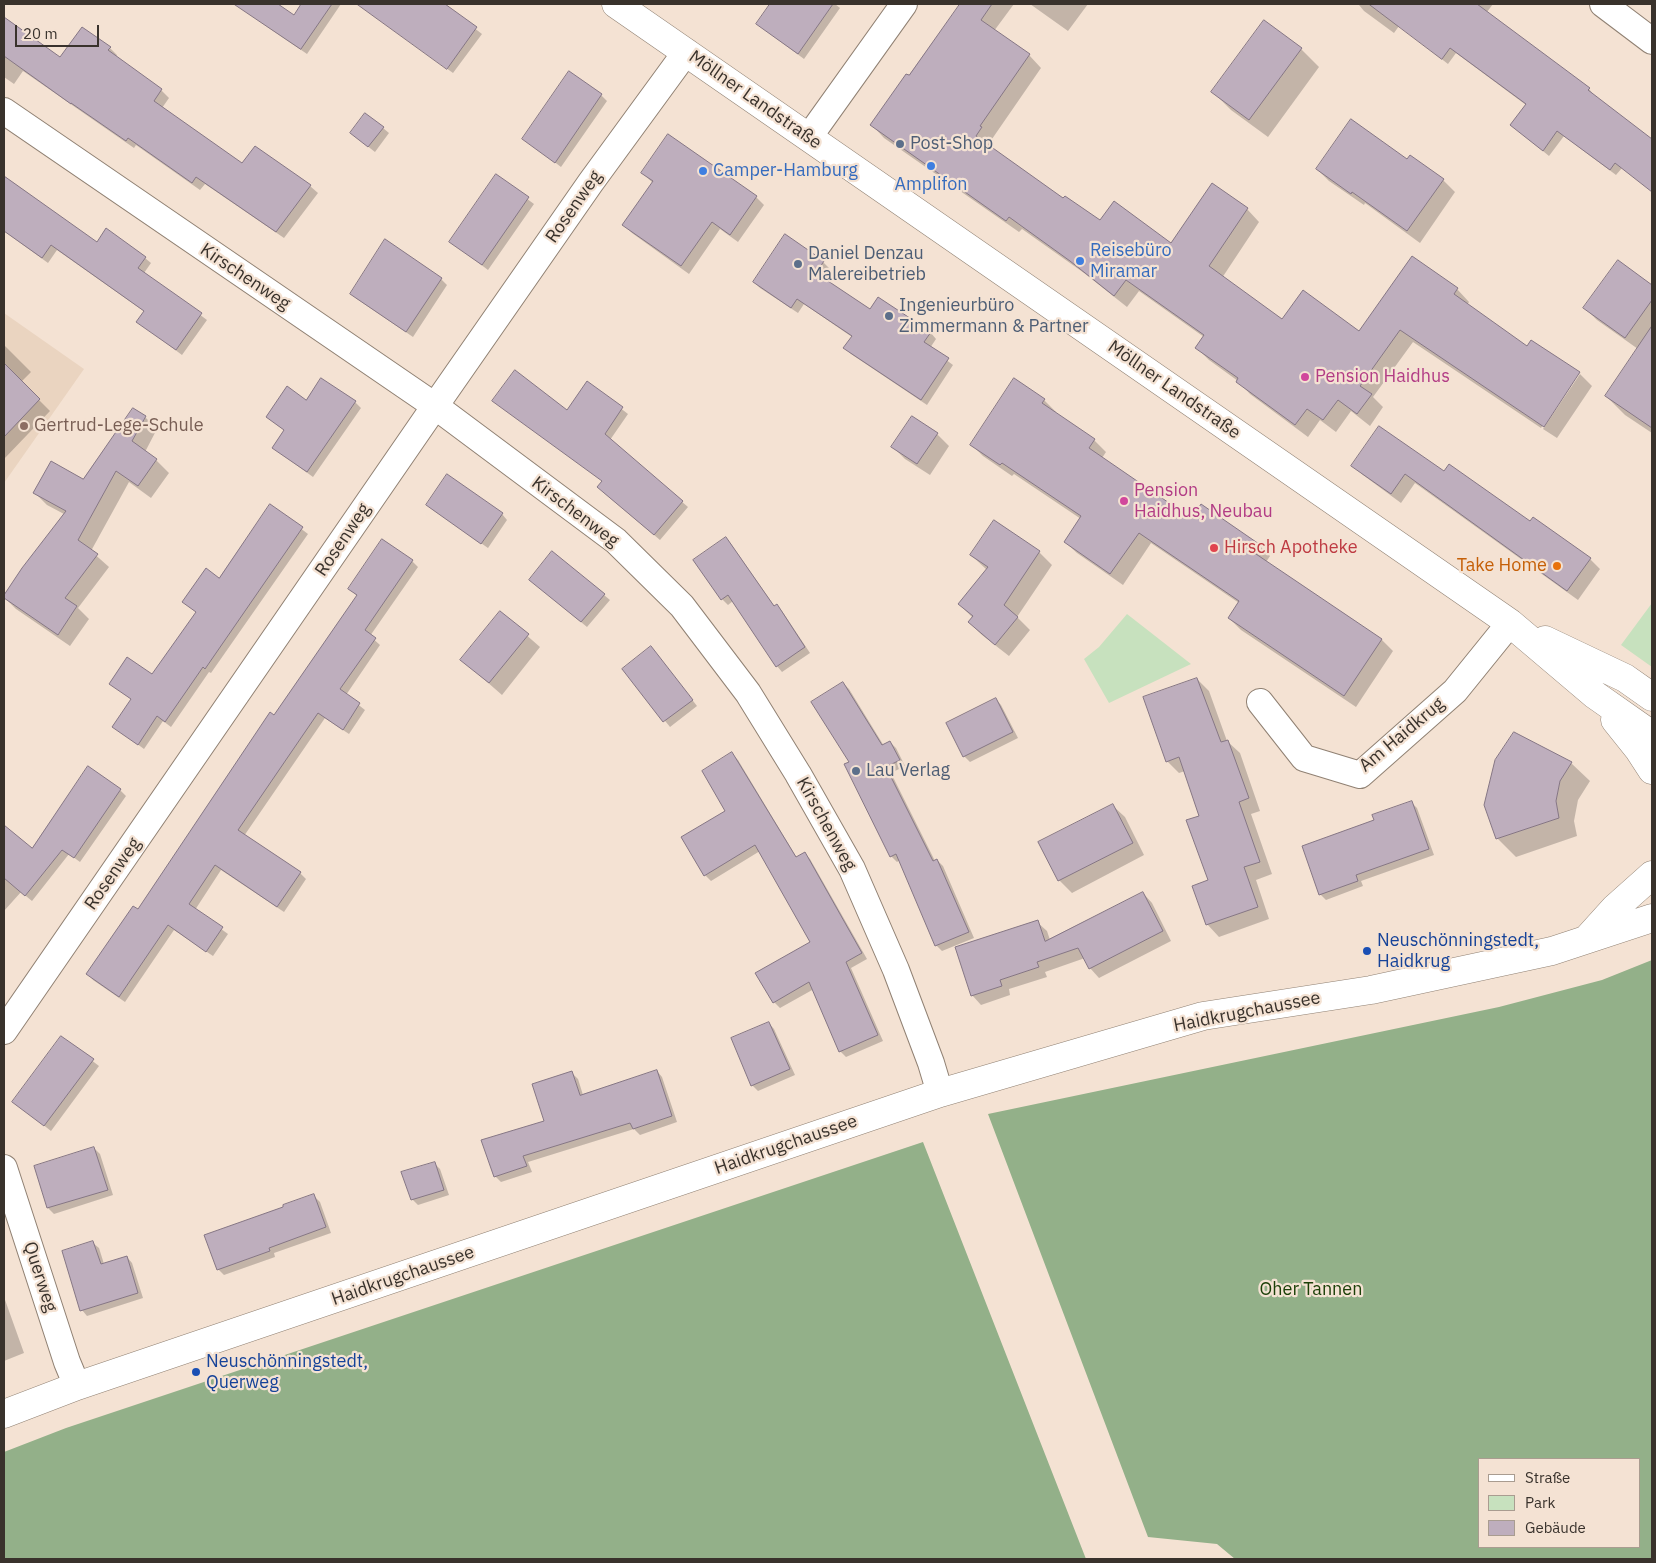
<!DOCTYPE html>
<html>
<head>
<meta charset="utf-8">
<style>
  body { margin:0 }
  #map { position:relative; width:1656px; height:1563px; overflow:hidden; background:#f4e2d3; font-family:"IBM Plex Sans",sans-serif }
  canvas { display:block }
  .frame { position:absolute; inset:0; border:5px solid #39322c; pointer-events:none }
  .legend { position:absolute; left:1478px; top:1458px; width:162px; height:90px; box-sizing:border-box; background:#f4e2d3; border:1px solid #a99c90; margin:0; padding:6px 9px; list-style:none; font-size:15px; color:#39322c }
  .legend li { display:flex; align-items:center; gap:10px; height:25px }
  .legend b { width:25px; border:1px solid #a99c90 }
  .scale { position:absolute; left:15px; top:25px; width:84px; height:22px; box-sizing:border-box; border:2px solid #39322c; border-top:0; padding-left:6px; font-size:15px; line-height:18px; white-space:nowrap; color:#39322c; -webkit-text-stroke:4px #f4e2d3; paint-order:stroke }
</style>
</head>
<body>
<div id="map">
<canvas width="1656" height="1563"></canvas>
<div class="frame"></div>
<ul class="legend">
<li><b style="height:6px;background:#fff"></b>Straße</li>
<li><b style="height:14px;background:#c7e1be"></b>Park</li>
<li><b style="height:14px;background:#beaebd"></b>Gebäude</li>
</ul>
<div class="scale">20 m</div>
</div>
<script>
const c = document.querySelector('canvas').getContext('2d');
c.lineJoin = 'round';
function fill(path, color) {
  c.fillStyle = color;
  c.fill(path, 'evenodd');
}
function strokePath(path, color, width, dash) {
  c.strokeStyle = color;
  c.lineWidth = width;
  c.lineCap = dash ? 'butt' : 'round';
  c.setLineDash(dash || []);
  c.stroke(path);
}
function write(font, color, halo, rows, align = 'center') {
  c.font = font + ' "IBM Plex Sans",sans-serif';
  c.lineWidth = 4.5;
  c.setLineDash([]);
  c.textBaseline = 'middle';
  c.strokeStyle = halo;
  c.fillStyle = color;
  for (const [text, x, y, turn = 0] of rows) {
    c.save();
    c.translate(x, y);
    c.rotate((+turn || 0) * Math.PI / 180);
    c.textAlign = isNaN(turn) ? turn : align;
    if (halo) c.strokeText(text, 0, 0);
    c.fillText(text, 0, 0);
    c.restore();
  }
}
fill(new Path2D(`
  M 4,313 L 84,369 L 4,483 Z`), '#ead4c0');
fill(new Path2D(`
  M 1652,603 L 1652,667 L 1621,645 Z
  M 1127,614 L 1191,664 L 1109,703 L 1084,659 L 1099,647 Z`), '#c7e1be');
fill(new Path2D(`
  M 1652,960 L 1652,1559 L 1235,1559 L 1217,1544 L 1148,1537 L 988,1114 L 1499,1007 L 1602,980 ZM 1480,1459 L 1640,1459 L 1640,1547 L 1480,1547 Z
  M 923,1142 L 1086,1559 L 4,1559 L 4,1452 L 66,1428 Z`), '#93b089');
fill(new Path2D(`
  M 234,4 L 276,4 L 294,16 L 303,4 L 341,4 L 307,54 Z
  M 357,4 L 443,4 L 482,34 L 453,73 Z
  M 772,4 L 835,4 L 840,8 L 804,59 L 757,24 Z
  M 962,4 L 1014,4 L 994,31 L 1029,55 L 1041,68 L 992,139 L 994,141 L 989,147 L 1064,200 L 1100,222 L 1171,245 L 1247,209 L 1259,222 L 1222,278 L 1282,321 L 1360,333 L 1457,289 L 1469,302 L 1467,305 L 1527,348 L 1532,341 L 1580,374 L 1578,374 L 1541,428 L 1413,342 L 1373,397 L 1383,407 L 1370,426 L 1351,411 L 1336,432 L 1320,420 L 1308,437 L 1250,394 L 1238,381 L 1209,360 L 1197,348 L 1204,337 L 1139,291 L 1127,307 L 1084,273 L 1022,229 L 1019,232 L 884,138 L 872,125 Z
  M 1030,4 L 1088,4 L 1068,31 Z
  M 1360,4 L 1493,4 L 1487,12 L 1589,89 L 1594,95 L 1594,96 L 1652,140 L 1652,191 L 1622,168 L 1616,175 L 1564,136 L 1549,156 L 1511,125 L 1526,105 L 1456,53 L 1448,64 L 1399,26 L 1394,33 L 1364,11 L 1359,5 Z
  M 4,19 L 61,59 L 110,48 L 117,55 L 116,58 L 161,90 L 169,98 L 162,108 L 242,164 L 310,186 L 318,193 L 284,238 L 205,184 L 200,190 L 136,145 L 134,148 L 23,71 L 14,84 L 4,77 Z
  M 1301,49 L 1319,67 L 1268,137 L 1231,110 L 1213,92 Z
  M 601,95 L 607,101 L 561,167 L 524,139 Z
  M 383,128 L 389,133 L 375,152 L 357,138 Z
  M 1410,157 L 1443,180 L 1455,192 L 1420,243 L 1365,203 L 1364,205 L 1329,181 L 1317,169 L 1407,160 Z
  M 642,173 L 756,197 L 764,205 L 738,242 L 720,229 L 689,274 L 632,233 L 624,225 L 653,183 Z
  M 4,176 L 97,243 L 145,258 L 151,263 L 144,273 L 207,320 L 182,355 L 138,322 L 145,312 L 57,250 L 48,263 L 4,231 Z
  M 496,176 L 534,204 L 488,270 L 451,242 Z
  M 823,262 L 829,268 L 822,279 L 870,311 L 879,298 L 931,333 L 936,339 L 930,348 L 953,365 L 927,405 L 851,354 L 845,348 L 852,337 L 804,304 L 798,313 L 760,288 L 754,282 Z
  M 1618,262 L 1652,287 L 1652,329 L 1642,344 L 1652,351 L 1652,433 L 1625,415 L 1606,396 L 1638,349 L 1597,320 L 1585,308 Z
  M 441,279 L 447,285 L 413,337 L 357,299 L 351,293 Z
  M 4,345 L 31,372 L 21,382 L 50,411 L 4,459 Z
  M 1580,374 L 1592,386 L 1557,438 L 1543,429 Z
  M 588,383 L 628,414 L 610,440 L 688,507 L 660,540 L 604,493 L 603,482 L 568,412 Z
  M 1044,400 L 1056,412 L 1055,413 L 1094,440 L 1106,452 L 1102,458 L 1192,520 L 1258,544 L 1270,556 L 1266,562 L 1381,639 L 1393,651 L 1356,707 L 1241,630 L 1229,618 L 1239,603 L 1151,543 L 1123,585 L 1077,553 L 1065,542 L 1081,519 L 1014,474 L 1012,476 L 983,456 L 971,444 Z
  M 306,401 L 355,402 L 361,408 L 313,477 L 273,448 L 285,431 L 267,417 Z
  M 145,417 L 157,429 L 145,452 L 156,460 L 169,473 L 151,498 L 129,482 L 91,551 L 109,567 L 78,608 L 89,619 L 70,646 L 16,609 L 4,597 L 64,514 L 47,505 L 35,493 L 84,480 Z
  M 937,434 L 949,446 L 930,475 L 905,459 L 893,447 Z
  M 1353,466 L 1444,473 L 1590,559 L 1600,569 L 1578,600 L 1415,483 L 1401,503 L 1363,475 Z
  M 427,505 L 502,514 L 507,520 L 488,548 L 433,510 Z
  M 271,506 L 308,534 L 211,673 L 209,672 L 171,727 L 163,721 L 144,749 L 114,727 L 132,700 L 110,683 L 153,676 L 197,613 L 184,602 L 219,579 Z
  M 726,539 L 731,544 L 775,607 L 776,605 L 782,611 L 810,653 L 782,672 L 777,666 L 733,601 L 728,605 L 722,599 Z
  M 1039,552 L 1052,565 L 1017,617 L 1030,630 L 1009,656 L 982,635 L 969,622 L 973,618 L 959,604 L 987,570 L 971,555 Z
  M 412,561 L 418,567 L 370,636 L 380,645 L 346,695 L 365,710 L 349,734 L 325,718 L 244,836 L 300,873 L 306,879 L 284,912 L 221,870 L 195,910 L 228,934 L 213,956 L 174,930 L 125,1002 L 93,980 L 88,974 L 138,911 L 357,596 L 350,589 Z
  M 536,585 L 604,595 L 610,600 L 587,627 Z
  M 500,612 L 540,647 L 502,695 L 462,660 Z
  M 651,647 L 697,706 L 670,727 L 623,669 Z
  M 1197,679 L 1209,691 L 1227,741 L 1240,753 L 1260,811 L 1251,814 L 1272,874 L 1256,880 L 1269,919 L 1219,937 L 1207,924 L 1209,881 L 1200,817 L 1185,771 L 1179,773 L 1167,761 Z
  M 843,683 L 849,689 L 884,746 L 890,742 L 896,748 L 905,766 L 891,773 L 935,861 L 937,860 L 943,866 L 974,938 L 942,951 L 936,945 L 900,860 L 897,862 L 891,856 L 851,762 Z
  M 996,699 L 1001,705 L 1018,738 L 970,762 L 964,756 Z
  M 732,754 L 738,760 L 797,858 L 805,854 L 810,859 L 867,959 L 851,968 L 883,1041 L 846,1057 L 840,1051 L 814,989 L 780,1008 L 774,1002 L 811,942 L 760,851 L 711,881 L 705,875 L 727,811 Z
  M 1571,763 L 1590,781 L 1578,800 L 1574,821 L 1577,836 L 1516,857 L 1497,838 Z
  M 120,790 L 126,796 L 80,862 L 69,854 L 32,901 L 21,892 L 4,911 L 4,827 L 32,850 Z
  M 1411,802 L 1417,808 L 1434,855 L 1361,881 L 1363,886 L 1326,900 L 1320,894 L 1376,821 Z
  M 1112,805 L 1125,817 L 1144,855 L 1072,893 L 1059,880 L 1040,842 Z
  M 1143,893 L 1152,903 L 1171,941 L 1099,978 L 1090,968 L 1085,958 L 1045,972 L 1047,977 L 1009,989 L 1010,995 L 981,1005 L 972,995 L 1037,922 L 1047,931 L 1050,940 Z
  M 769,1023 L 774,1029 L 795,1075 L 758,1091 L 752,1085 Z
  M 61,1037 L 99,1066 L 51,1131 L 14,1102 Z
  M 657,1071 L 662,1077 L 677,1122 L 640,1135 L 634,1129 L 528,1162 L 532,1172 L 501,1182 L 495,1176 L 546,1121 L 572,1073 L 578,1079 L 583,1095 Z
  M 94,1148 L 100,1154 L 113,1195 L 54,1214 L 48,1208 L 36,1167 Z
  M 434,1163 L 440,1169 L 449,1195 L 418,1205 L 412,1199 Z
  M 314,1196 L 320,1202 L 331,1233 L 274,1253 L 275,1257 L 224,1275 L 218,1269 Z
  M 93,1243 L 99,1248 L 104,1264 L 127,1257 L 132,1263 L 143,1298 L 87,1316 L 82,1310 Z
  M 4,1297 L 24,1353 L 4,1361 Z`), '#0003');
const building = new Path2D(`
  M 234,4 L 278,4 L 294,15 L 301,4 L 332,4 L 301,49 Z
  M 357,4 L 445,4 L 477,27 L 447,69 Z
  M 770,4 L 833,4 L 798,54 L 756,24 Z
  M 960,4 L 992,4 L 981,20 L 1030,54 L 980,126 L 982,127 L 976,136 L 1063,198 L 1065,196 L 1100,220 L 1114,201 L 1171,243 L 1212,183 L 1248,208 L 1209,266 L 1282,319 L 1303,290 L 1359,331 L 1412,256 L 1458,288 L 1454,294 L 1527,346 L 1531,340 L 1580,372 L 1544,427 L 1400,330 L 1360,386 L 1372,394 L 1357,414 L 1338,400 L 1323,420 L 1307,409 L 1295,425 L 1236,382 L 1238,378 L 1195,348 L 1204,335 L 1126,280 L 1114,296 L 1070,261 L 1009,217 L 1006,221 L 870,125 L 906,74 L 909,75 Z
  M 1369,4 L 1477,4 L 1590,88 L 1588,90 L 1652,139 L 1652,192 L 1615,163 L 1610,170 L 1557,131 L 1543,151 L 1510,125 L 1526,104 L 1450,48 L 1442,59 Z
  M 4,17 L 60,57 L 82,27 L 111,47 L 108,50 L 162,89 L 154,101 L 242,163 L 255,146 L 311,185 L 276,232 L 196,177 L 192,183 L 128,138 L 126,141 L 71,103 L 71,104 L 4,56 Z
  M 1264,20 L 1302,48 L 1249,120 L 1211,92 Z
  M 569,71 L 602,94 L 555,163 L 522,139 Z
  M 365,113 L 384,127 L 368,147 L 350,133 Z
  M 1351,119 L 1407,159 L 1410,155 L 1444,179 L 1407,231 L 1352,192 L 1351,194 L 1316,169 Z
  M 668,134 L 757,196 L 730,235 L 712,222 L 681,266 L 622,225 L 653,181 L 641,173 Z
  M 496,174 L 529,197 L 482,265 L 449,242 Z
  M 4,176 L 97,242 L 106,228 L 146,257 L 138,268 L 202,313 L 176,350 L 136,322 L 144,311 L 51,245 L 42,258 L 4,231 Z
  M 785,234 L 824,261 L 816,273 L 870,309 L 878,297 L 931,332 L 924,342 L 949,358 L 921,400 L 843,348 L 852,336 L 797,299 L 791,308 L 753,282 Z
  M 385,239 L 442,278 L 406,332 L 350,294 Z
  M 1618,260 L 1652,285 L 1652,300 L 1625,338 L 1583,308 Z
  M 1652,326 L 1652,428 L 1605,396 Z
  M 4,363 L 40,399 L 4,437 Z
  M 515,370 L 567,410 L 587,381 L 623,407 L 605,434 L 683,501 L 654,535 L 597,487 L 602,481 L 492,401 Z
  M 321,378 L 356,401 L 307,472 L 272,448 L 284,430 L 266,417 L 287,386 L 306,400 Z
  M 1014,378 L 1045,399 L 1042,403 L 1095,439 L 1089,448 L 1191,518 L 1201,504 L 1259,544 L 1253,552 L 1382,639 L 1344,696 L 1228,618 L 1239,601 L 1139,533 L 1110,574 L 1064,542 L 1081,516 L 1002,463 L 1000,465 L 970,445 Z
  M 133,408 L 146,416 L 132,441 L 157,459 L 138,486 L 116,471 L 78,540 L 98,554 L 65,598 L 77,606 L 58,635 L 4,598 L 4,595 L 22,568 L 66,511 L 33,493 L 51,461 L 83,479 Z
  M 912,416 L 938,433 L 917,464 L 891,447 Z
  M 1379,426 L 1444,471 L 1449,464 L 1530,521 L 1533,517 L 1591,558 L 1567,591 L 1405,474 L 1391,494 L 1351,466 Z
  M 447,474 L 503,513 L 481,544 L 426,505 Z
  M 270,504 L 303,527 L 205,669 L 203,667 L 165,722 L 157,716 L 138,745 L 112,727 L 131,699 L 109,684 L 127,657 L 152,674 L 196,612 L 182,602 L 206,568 L 219,578 Z
  M 994,520 L 1040,551 L 1004,605 L 1018,617 L 995,645 L 968,622 L 973,616 L 958,604 L 988,567 L 970,555 Z
  M 726,537 L 774,606 L 777,604 L 805,647 L 776,667 L 728,595 L 721,600 L 693,560 Z
  M 382,539 L 413,560 L 365,630 L 376,638 L 340,689 L 360,703 L 343,730 L 318,713 L 238,830 L 301,872 L 277,907 L 215,865 L 189,904 L 223,927 L 206,952 L 168,925 L 119,997 L 86,974 L 133,906 L 138,909 L 270,712 L 274,715 L 357,595 L 348,589 Z
  M 552,551 L 605,594 L 581,622 L 529,580 Z
  M 500,611 L 529,634 L 489,683 L 460,660 Z
  M 651,646 L 693,700 L 663,722 L 622,669 Z
  M 1197,678 L 1221,742 L 1228,740 L 1249,798 L 1239,802 L 1260,862 L 1244,867 L 1258,907 L 1206,925 L 1192,886 L 1208,880 L 1186,820 L 1199,816 L 1179,757 L 1166,762 L 1143,697 Z
  M 843,682 L 882,745 L 890,741 L 900,760 L 886,767 L 933,861 L 937,859 L 969,932 L 935,946 L 896,854 L 890,857 L 844,764 L 849,762 L 811,702 Z
  M 996,698 L 1013,732 L 963,757 L 946,723 Z
  M 1514,732 L 1572,762 L 1560,781 L 1556,801 L 1559,818 L 1496,839 L 1484,805 L 1495,760 Z
  M 732,752 L 796,857 L 805,852 L 862,953 L 846,962 L 878,1035 L 839,1052 L 809,982 L 773,1003 L 755,973 L 810,942 L 755,845 L 704,876 L 681,837 L 725,811 L 702,771 Z
  M 88,766 L 121,789 L 74,858 L 62,850 L 25,896 L 4,878 L 4,825 L 32,848 Z
  M 1412,801 L 1429,849 L 1356,875 L 1358,881 L 1319,895 L 1302,846 L 1374,820 L 1372,815 Z
  M 1113,804 L 1133,843 L 1058,881 L 1038,842 Z
  M 1143,892 L 1163,931 L 1089,969 L 1078,948 L 1037,962 L 1039,967 L 1000,980 L 1002,986 L 971,996 L 955,947 L 1038,920 L 1045,941 Z
  M 769,1022 L 790,1069 L 751,1086 L 731,1038 Z
  M 61,1036 L 94,1059 L 44,1126 L 12,1102 Z
  M 657,1070 L 672,1116 L 633,1129 L 630,1123 L 523,1156 L 527,1166 L 494,1177 L 481,1140 L 544,1121 L 532,1084 L 572,1071 L 580,1095 Z
  M 94,1147 L 108,1190 L 47,1208 L 34,1166 Z
  M 435,1162 L 444,1190 L 411,1200 L 401,1172 Z
  M 314,1194 L 326,1227 L 269,1248 L 270,1251 L 217,1270 L 204,1235 L 283,1207 L 283,1205 Z
  M 93,1241 L 101,1264 L 127,1256 L 138,1293 L 80,1311 L 62,1251 Z`);
fill(building, '#beaebd');
strokePath(building, '#857684', 1);
const street = new Path2D(`
  M 1603,4 L 1652,41
  M 4,111 L 435,406 L 616,541 L 682,606 L 748,693 L 798,774 L 852,869 L 896,970 L 931,1063 L 940,1093
  M 809,137 L 904,4
  M 1260,702 L 1304,758 L 1360,775 L 1455,691 L 1510,623
  M 4,1031 L 435,406 L 591,182 L 686,52
  M 4,1168 L 67,1362 L 77,1386`);
const secondary = new Path2D(`
  M 616,4 L 1510,623 L 1595,695 L 1652,735
  M 1545,640 L 1625,678 L 1652,697
  M 1615,720 L 1639,750 L 1652,770
  M 1587,939 L 1615,908 L 1652,875
  M 4,1414 L 77,1386 L 940,1093 L 1203,1016 L 1371,990 L 1552,951 L 1652,918`);
strokePath(street, '#908173', 28);
strokePath(secondary, '#908173', 29);
strokePath(street, '#fff', 26);
strokePath(secondary, '#fff', 28);
for (const [x, y, r, color] of [
  [900,144,5,"#5c6f8a"],
  [931,166,5,"#3f7fe0"],
  [703,171,5,"#3f7fe0"],
  [1080,261,5,"#3f7fe0"],
  [798,264,5,"#5c6f8a"],
  [889,316,5,"#5c6f8a"],
  [1305,377,5,"#d1479c"],
  [24,426,5,"#8d6e63"],
  [1124,501,5,"#d1479c"],
  [1214,548,5,"#e0444e"],
  [1557,566,5,"#e8710a"],
  [856,771,5,"#5c6f8a"],
  [1367,951,5,"#1a4fb4"],
  [196,1372,5,"#1a4fb4"]
]) {
  const dot = new Path2D();
  dot.arc(x, y, r, 0, 2 * Math.PI);
  c.fillStyle = color;
  c.fill(dot);
  strokePath(dot, '#f4e2d3', 2);
}
write('18px', '#39322c', '#f4e2d3', [
  ["Möllner Landstraße",755,100,35],
  ["Rosenweg",574,207,-55],
  ["Kirschenweg",245,277,34],
  ["Möllner Landstraße",1174,390,35],
  ["Kirschenweg",575,512,37],
  ["Rosenweg",343,540,-56],
  ["Am Haidkrug",1402,735,-40],
  ["Kirschenweg",826,824,61],
  ["Rosenweg",113,874,-55],
  ["Haidkrugchaussee",1247,1012,-11],
  ["Haidkrugchaussee",786,1145,-19],
  ["Haidkrugchaussee",403,1276,-19],
  ["Querweg",40,1277,72]
]);
write('18px', '#4e5e75', '#f4e2d3', [
  ["Post-Shop",910,144],
  ["Daniel Denzau",808,254],
  ["Malereibetrieb",808,275],
  ["Ingenieurbüro",899,306],
  ["Zimmermann & Partner",899,327],
  ["Lau Verlag",866,771]
], 'left');
write('18px', '#366cbe', '#f4e2d3', [
  ["Camper-Hamburg",713,171],
  ["Amplifon",931,185,"center"],
  ["Reisebüro",1090,251],
  ["Miramar",1090,272]
], 'left');
write('18px', '#b23c85', '#f4e2d3', [
  ["Pension Haidhus",1315,377],
  ["Pension",1134,491],
  ["Haidhus, Neubau",1134,512]
], 'left');
write('18px', '#785e54', '#f4e2d3', [
  ["Gertrud-Lege-Schule",34,426]
], 'left');
write('18px', '#be3a42', '#f4e2d3', [
  ["Hirsch Apotheke",1224,548]
], 'left');
write('18px', '#c56008', '#f4e2d3', [
  ["Take Home",1547,566]
], 'right');
write('18px', '#164399', '#f4e2d3', [
  ["Neuschönningstedt,",1377,941],
  ["Haidkrug",1377,962],
  ["Neuschönningstedt,",206,1362],
  ["Querweg",206,1383]
], 'left');
write('18px', '#1b4008', '#f4e2d3', [
  ["Oher Tannen",1311,1290]
]);
</script>
</body>
</html>
